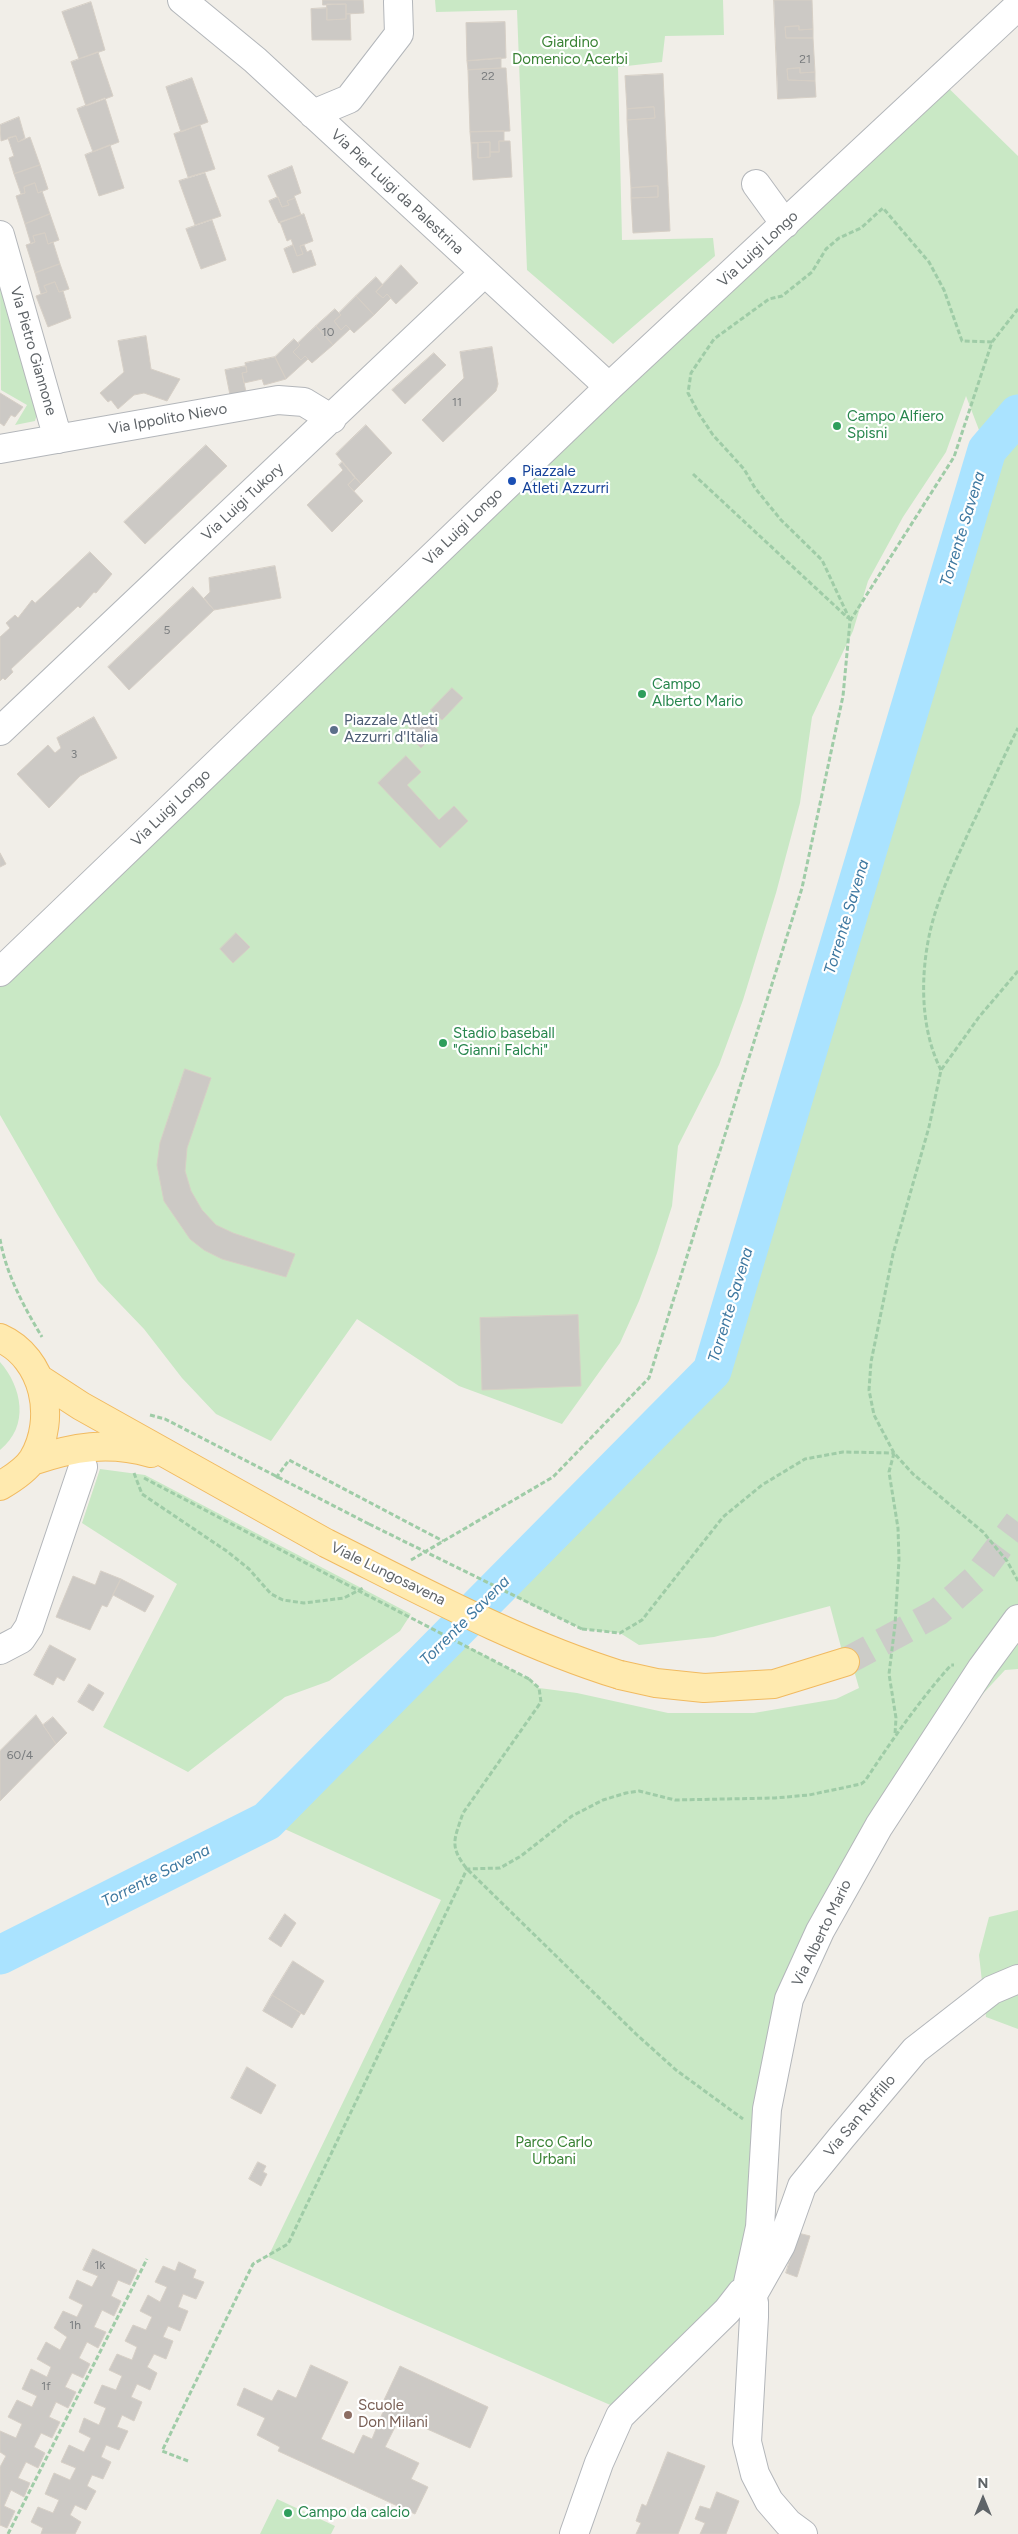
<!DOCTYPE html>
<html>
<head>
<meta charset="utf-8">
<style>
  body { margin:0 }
  #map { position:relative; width:1018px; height:2534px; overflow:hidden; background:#f1eee8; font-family:Figtree,sans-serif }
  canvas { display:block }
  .north { position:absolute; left:958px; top:2474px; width:50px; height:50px; -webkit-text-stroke:4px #fff; paint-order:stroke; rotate:0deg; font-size:14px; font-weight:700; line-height:20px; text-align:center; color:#5f6468 }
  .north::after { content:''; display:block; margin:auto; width:18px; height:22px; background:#5f6468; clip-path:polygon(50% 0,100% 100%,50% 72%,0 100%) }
</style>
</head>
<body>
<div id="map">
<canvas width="1018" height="2534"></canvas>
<div class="north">N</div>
</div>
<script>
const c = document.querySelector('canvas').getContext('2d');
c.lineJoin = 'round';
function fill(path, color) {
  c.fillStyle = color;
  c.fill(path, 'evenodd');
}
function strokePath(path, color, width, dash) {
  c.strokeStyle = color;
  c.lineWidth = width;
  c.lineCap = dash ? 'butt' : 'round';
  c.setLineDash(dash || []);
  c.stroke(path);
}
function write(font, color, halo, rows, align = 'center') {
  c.font = font + ' Figtree,sans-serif';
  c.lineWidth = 4.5;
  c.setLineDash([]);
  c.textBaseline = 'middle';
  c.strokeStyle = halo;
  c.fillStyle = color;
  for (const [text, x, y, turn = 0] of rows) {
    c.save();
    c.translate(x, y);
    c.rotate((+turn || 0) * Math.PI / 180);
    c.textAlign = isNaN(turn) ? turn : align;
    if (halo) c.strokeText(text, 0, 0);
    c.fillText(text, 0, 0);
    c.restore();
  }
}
fill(new Path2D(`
  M 435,0 L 723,0 L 724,35 L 665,36 L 662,62 L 618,67 L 622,240 L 713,238 L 715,256 L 613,344 L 527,270 L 517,10 L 436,12 Z
  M 930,70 L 1018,156 L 1018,1669 L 1005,1670 L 926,1755 L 789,1999 L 760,2266 L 615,2407 L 268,2257 L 441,1900 L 267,1821 L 451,1638 L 529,1679 L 539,1688 L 577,1693 L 668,1713 L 754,1713 L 836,1699 L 859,1688 L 855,1674 L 845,1662 L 830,1606 L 714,1637 L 639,1645 L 620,1633 L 582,1629 L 497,1588 L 712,1371 L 987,451 L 966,396 L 946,452 L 903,517 L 868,581 L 853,631 L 812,717 L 800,803 L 776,893 L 743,1000 L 719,1065 L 678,1146 L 672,1206 L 657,1253 L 639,1301 L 620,1343 L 562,1424 L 459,1386 L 357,1319 L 271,1441 L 216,1414 L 182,1378 L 144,1329 L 98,1281 L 57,1214 L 0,1115 L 0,964 Z
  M 0,284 L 38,411 L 35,421 L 15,425 L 27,405 L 1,390 Z
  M 0,1362 C 22,1387 30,1426 0,1450 Z
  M 100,1469 L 145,1475 L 411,1614 L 400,1631 L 329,1681 L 285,1697 L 188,1772 L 103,1727 L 177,1584 L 82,1523 Z
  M 1018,1910 L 1018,2029 L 986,2017 L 979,1955 L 989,1917 Z
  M 277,2499 L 335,2526 L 331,2534 L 260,2534 Z`), '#c9e8c5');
strokePath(new Path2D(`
  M 0,1955 L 267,1821 L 712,1371 L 987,450 L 1018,414`), '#aae3ff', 39);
const building = new Path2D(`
  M 323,0 L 363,0 L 364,13 L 346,14 L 346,4 L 323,5 Z
  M 774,0 L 812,0 L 813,29 L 799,30 L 799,26 L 785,27 L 786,38 L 813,38 L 815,72 L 800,73 L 800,68 L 787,69 L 788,80 L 815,81 L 816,97 L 778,99 Z
  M 91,2 L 105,50 L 79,59 L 62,12 Z
  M 327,4 L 346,4 L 346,19 L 327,20 Z
  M 327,8 L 327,20 L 346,19 L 346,14 L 350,14 L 351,40 L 312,40 L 311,9 Z
  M 505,22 L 506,58 L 467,61 L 466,23 Z
  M 799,26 L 799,30 L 813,29 L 813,38 L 786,38 L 785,27 Z
  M 98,52 L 113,96 L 86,106 L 71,62 Z
  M 501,58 L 501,68 L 468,70 L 467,61 Z
  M 501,68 L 506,68 L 510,131 L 470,132 L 468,70 Z
  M 800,68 L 800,73 L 815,72 L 815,81 L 788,80 L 787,69 Z
  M 663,74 L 670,231 L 633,233 L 631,198 L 658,197 L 658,186 L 631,188 L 627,120 L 655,118 L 654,107 L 627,109 L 625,76 Z
  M 192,78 L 208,122 L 181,132 L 166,87 Z
  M 105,98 L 119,142 L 93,152 L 77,109 Z
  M 654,107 L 655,118 L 627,120 L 627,109 Z
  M 19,117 L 25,138 L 18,142 L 16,136 L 1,141 L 0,125 Z
  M 200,125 L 215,169 L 188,177 L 174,134 Z
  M 504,131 L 504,141 L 499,141 L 499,152 L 490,152 L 490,142 L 471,143 L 470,132 Z
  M 16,136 L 18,142 L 30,137 L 40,165 L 14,174 L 9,158 L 14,156 L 8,138 Z
  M 499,141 L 510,141 L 512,177 L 473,180 L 471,143 L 478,143 L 478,158 L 490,157 L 490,152 L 499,152 Z
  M 490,142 L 490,157 L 478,158 L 478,143 Z
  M 110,145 L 124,188 L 99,196 L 85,155 Z
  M 40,165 L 48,189 L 38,193 L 35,183 L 24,187 L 25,193 L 21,194 L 14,174 Z
  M 292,166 L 301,193 L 294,196 L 295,198 L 287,201 L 289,205 L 282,207 L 268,176 Z
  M 205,173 L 221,216 L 195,225 L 179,181 Z
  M 35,183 L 38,193 L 42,191 L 50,214 L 25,224 L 16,196 L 25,193 L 24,187 Z
  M 658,186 L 658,197 L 631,198 L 631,188 Z
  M 278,197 L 282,207 L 289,205 L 287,201 L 295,198 L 301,215 L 279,223 L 269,201 Z
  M 50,214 L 59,240 L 48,244 L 45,233 L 33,236 L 35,242 L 31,244 L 25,224 Z
  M 304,214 L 313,241 L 300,246 L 303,254 L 297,256 L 291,239 L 287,241 L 280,222 Z
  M 212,220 L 226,260 L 201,269 L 186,229 Z
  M 45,233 L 48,244 L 53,242 L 60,264 L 35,273 L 26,245 L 35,242 L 33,236 Z
  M 293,245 L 297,256 L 303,254 L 300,246 L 304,245 L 307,252 L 311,250 L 316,265 L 293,273 L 284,249 Z
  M 60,264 L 69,289 L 59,292 L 55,282 L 44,286 L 47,292 L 41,294 L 35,273 Z
  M 401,265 L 418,283 L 396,304 L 387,294 L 383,298 L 376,292 Z
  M 376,277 L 383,285 L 376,292 L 383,298 L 387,294 L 391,298 L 374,315 L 356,296 Z
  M 55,282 L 59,292 L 63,291 L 71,318 L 48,327 L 36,296 L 47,292 L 44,286 Z
  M 356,296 L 374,315 L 354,333 L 346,325 L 341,330 L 334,321 L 341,315 L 339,313 Z
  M 335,309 L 341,315 L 334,321 L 341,330 L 346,325 L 350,329 L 333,345 L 316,326 Z
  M 316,326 L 333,345 L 312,363 L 305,356 L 301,360 L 293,352 L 300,345 L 298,343 Z
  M 146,336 L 151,369 L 180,379 L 167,401 L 144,393 L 134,395 L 118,409 L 111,400 L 108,402 L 100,393 L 124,372 L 118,341 Z
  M 294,339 L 300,345 L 293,352 L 301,360 L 305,356 L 308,359 L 286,379 L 275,357 Z
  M 492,347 L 498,384 L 496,391 L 443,442 L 422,420 L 464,378 L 460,352 Z
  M 434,353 L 446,365 L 405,404 L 392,390 Z
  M 275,357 L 286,379 L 264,385 L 262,379 L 244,383 L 242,373 L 247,372 L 245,363 Z
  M 246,366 L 247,372 L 242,373 L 246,392 L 230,395 L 225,370 Z
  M 0,393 L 23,407 L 15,417 L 11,415 L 4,426 L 0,423 Z
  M 366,425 L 392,453 L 361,484 L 336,454 Z
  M 206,445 L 227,466 L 145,544 L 124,522 Z
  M 342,462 L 355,478 L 348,485 L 363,501 L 332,532 L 307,505 L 343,470 L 339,465 Z
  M 355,478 L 361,484 L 354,491 L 348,485 Z
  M 90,552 L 112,574 L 96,593 L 94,592 L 80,608 L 78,606 L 11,669 L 13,672 L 5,680 L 3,678 L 0,681 L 0,637 L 10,628 L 6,623 L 15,615 L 18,618 L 32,600 L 35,603 Z
  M 275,566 L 281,598 L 214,610 L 204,598 L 210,592 L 209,578 Z
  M 193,587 L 214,610 L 129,690 L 108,667 Z
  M 452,688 L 463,698 L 442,720 L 431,710 Z
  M 423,716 L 438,730 L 421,748 L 406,732 Z
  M 94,717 L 117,758 L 80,776 L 49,808 L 17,774 L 48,745 L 55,753 L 61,748 L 57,738 Z
  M 406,756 L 421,772 L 407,785 L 439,820 L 454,806 L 468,821 L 440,848 L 378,783 Z
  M 0,853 L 6,864 L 0,867 Z
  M 236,933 L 250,947 L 233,963 L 220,949 Z
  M 185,1069 L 211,1078 L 187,1148 L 185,1171 L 191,1191 L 202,1210 L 216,1225 L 233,1233 L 295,1254 L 286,1277 L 222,1259 L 204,1250 L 190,1239 L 164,1201 L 157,1165 L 160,1143 Z
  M 578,1315 L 581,1386 L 482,1390 L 480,1318 Z
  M 101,1571 L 121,1579 L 107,1607 L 102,1605 L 90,1630 L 56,1617 L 73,1576 L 95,1585 Z
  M 121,1579 L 154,1596 L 145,1612 L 113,1595 Z
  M 50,1645 L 76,1659 L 64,1681 L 57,1677 L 53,1685 L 34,1675 Z
  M 89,1684 L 104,1693 L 93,1711 L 78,1702 Z
  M 36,1715 L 56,1744 L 0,1801 L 0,1751 Z
  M 53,1717 L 67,1733 L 56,1744 L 43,1725 Z
  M 285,1914 L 296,1923 L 281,1947 L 269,1939 Z
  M 293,1961 L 324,1981 L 304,2015 L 272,1995 Z
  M 272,1995 L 301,2013 L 292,2028 L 263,2011 Z
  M 247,2067 L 276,2085 L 261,2114 L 231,2098 Z
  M 258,2162 L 266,2166 L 263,2172 L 267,2174 L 261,2186 L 249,2179 Z
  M 798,2233 L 810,2236 L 797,2277 L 786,2273 Z
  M 93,2249 L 137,2270 L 130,2285 L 118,2280 L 111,2296 L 121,2301 L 114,2316 L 102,2310 L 94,2327 L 106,2332 L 98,2348 L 87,2342 L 79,2358 L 90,2364 L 83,2378 L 72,2373 L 65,2387 L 76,2392 L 68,2408 L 56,2402 L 49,2417 L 60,2422 L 52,2438 L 41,2433 L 34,2447 L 45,2453 L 38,2468 L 26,2462 L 18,2478 L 30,2483 L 24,2497 L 11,2490 L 4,2506 L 15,2511 L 7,2528 L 0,2525 L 0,2467 L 6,2456 L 0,2452 L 0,2431 L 16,2438 L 22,2424 L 8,2417 L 17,2400 L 32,2407 L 37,2396 L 22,2389 L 31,2369 L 47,2377 L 51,2367 L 37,2359 L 46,2342 L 60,2350 L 67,2337 L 54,2328 L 63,2311 L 77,2317 L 83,2305 L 69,2298 L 77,2280 L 92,2287 L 98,2276 L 83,2270 Z
  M 179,2262 L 196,2270 L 193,2278 L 204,2282 L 196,2299 L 183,2294 L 178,2307 L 188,2311 L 180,2331 L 168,2326 L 163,2337 L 173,2341 L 166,2359 L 154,2354 L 147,2367 L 157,2373 L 150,2390 L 137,2384 L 131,2397 L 142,2402 L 134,2421 L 122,2415 L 117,2427 L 128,2431 L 119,2450 L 106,2445 L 101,2457 L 111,2462 L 103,2479 L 92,2475 L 87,2486 L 96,2491 L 86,2510 L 75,2505 L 70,2515 L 81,2522 L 75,2534 L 41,2534 L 43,2528 L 31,2522 L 38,2507 L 53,2513 L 59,2500 L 45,2494 L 54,2473 L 70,2480 L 76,2468 L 61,2462 L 69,2445 L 84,2452 L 91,2438 L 79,2432 L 84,2418 L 99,2425 L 106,2408 L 94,2403 L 102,2385 L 116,2390 L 122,2376 L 109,2370 L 117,2354 L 132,2360 L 137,2347 L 125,2341 L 133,2325 L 146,2330 L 152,2317 L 140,2311 L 148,2295 L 160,2302 L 167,2287 L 155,2282 L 163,2266 L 175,2271 Z
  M 311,2365 L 348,2382 L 321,2439 L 354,2454 L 363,2435 L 372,2439 L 387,2402 L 384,2400 L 400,2366 L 488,2407 L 470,2448 L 400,2417 L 385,2447 L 419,2463 L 411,2479 L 428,2487 L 415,2514 L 278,2451 L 280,2447 L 257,2435 L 265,2418 L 237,2405 L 244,2388 L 272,2401 L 278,2390 L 296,2398 Z
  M 668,2452 L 705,2466 L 678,2534 L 636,2534 L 641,2523 L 636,2521 L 642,2504 L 646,2506 Z
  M 717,2492 L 739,2501 L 726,2534 L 700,2534 L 705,2523 L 695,2519 L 700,2506 L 710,2509 Z`);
fill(building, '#ccc9c5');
strokePath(building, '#d6cfc6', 1);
strokePath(new Path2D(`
  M 845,1662 L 938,1612 L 975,1579 L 1018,1522`), '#ccccc8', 28, [28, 14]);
const minor = new Path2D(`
  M 182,0 L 255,60 L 609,387
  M 313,114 L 349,99 L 399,34 L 398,2
  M 756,184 L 785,224
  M 0,235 L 58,439
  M 0,449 L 278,400 L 304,402 L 332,419
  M 0,731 L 484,273
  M 0,972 L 609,387 L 1018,6
  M 0,1650 L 21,1639 L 29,1627 L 83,1467
  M 755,2291 L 781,2245 L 802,2186 L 841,2138 L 915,2050 L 992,1990 L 1018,1979
  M 746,2292 L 760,2227 L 767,2109 L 789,1999 L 820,1931 L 879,1826 L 982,1668 L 1018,1619
  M 574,2534 L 599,2463 L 620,2416 L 727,2311 L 741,2293 L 746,2292 L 754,2302 L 754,2317 L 747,2442 L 755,2474 L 769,2501 L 788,2523 L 803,2534`);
const major = new Path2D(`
  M 0,1338 C 45,1358 57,1419 33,1459 C 26,1470 12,1479 0,1486
  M 38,1378 L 81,1406 L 326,1543
  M 32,1461 C 73,1447 108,1441 151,1453
  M 620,1675 L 656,1683 L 704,1688 L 774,1684 L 845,1662`);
strokePath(minor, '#b3b6ba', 30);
strokePath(major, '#f1ba60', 30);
strokePath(new Path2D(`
  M 693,474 L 848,618
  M 850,620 L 822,560 L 781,520 L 755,488 L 744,469 L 713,435 L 699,414 L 688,393 L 691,373 L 714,339 L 769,299 L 782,296 L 812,272 L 826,249 L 839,238 L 861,228 L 883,208 L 929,262 L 944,290 L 962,341 L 992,342
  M 1018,971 L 979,1017 L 941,1070 L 929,1127 L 893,1254 L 871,1362 L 869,1390 L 874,1415 L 894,1453 L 913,1474 L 983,1532 L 1007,1561 L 1018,1581
  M 941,1070 C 917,1023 920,957 937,907 C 946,880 959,854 971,827 C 987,794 1002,760 1018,728
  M 0,1239 C 6,1274 24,1307 42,1337
  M 150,1415 L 165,1419 L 369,1524
  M 894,1453 L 889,1472 L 898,1528 L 899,1560 L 895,1625 L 889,1674 L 896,1718 L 895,1734
  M 134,1473 L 142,1494 L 228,1552 L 249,1569 L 271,1594 L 283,1600 L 304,1603 L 344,1598 L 363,1588
  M 144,1478 L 338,1580
  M 276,1478 L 289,1460 L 443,1541
  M 411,1560 L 553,1477 L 649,1378 L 802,888 L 843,696 L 850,621 L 954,457 L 992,342 L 1018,309
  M 582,1629 L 620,1633 L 642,1620 L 723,1517 L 762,1485 L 805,1459 L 843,1452 L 894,1453
  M 529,1679 L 539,1688 L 541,1702 L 463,1813 C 454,1840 449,1846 467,1869 L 636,2034 L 676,2070 L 743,2119
  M 188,2461 L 162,2451 L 253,2264 L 288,2244 L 467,1869 L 500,1868 L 521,1856 L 572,1816 L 603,1800 L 626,1793 L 639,1791 L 675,1800 L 775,1798 L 809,1795 L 861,1784 L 865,1781 C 892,1740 919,1701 951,1665 L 954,1665
  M 8,2534 L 147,2259`), '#9fcca7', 3, [5, 2.5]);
strokePath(minor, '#fff', 28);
strokePath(major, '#ffeaaf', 28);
const majorBridge = new Path2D(`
  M 326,1543 C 422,1591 517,1643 620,1675`);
strokePath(majorBridge, '#f1ba60', 30, []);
strokePath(new Path2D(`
  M 369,1524 L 582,1629
  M 338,1580 L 529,1679`), '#9fcca7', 3, [5, 2.5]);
strokePath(majorBridge, '#ffeaaf', 28);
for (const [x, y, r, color] of [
  [837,426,5,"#2e9e5b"],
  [512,481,5,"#1a4fb4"],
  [642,694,5,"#2e9e5b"],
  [334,730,5,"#5c6f8a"],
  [443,1043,5,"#2e9e5b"],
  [348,2415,5,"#8d6e63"],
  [288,2513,5,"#2e9e5b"]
]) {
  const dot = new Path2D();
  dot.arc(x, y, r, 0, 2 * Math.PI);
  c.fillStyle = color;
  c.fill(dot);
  strokePath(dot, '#fff', 2);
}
write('12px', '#7a7d7f', null, [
  ["21",805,59],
  ["22",488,76],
  ["10",328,332],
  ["11",457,402],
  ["5",167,630],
  ["3",74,754],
  ["60/4",20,1755],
  ["1k",100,2265],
  ["1h",75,2325],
  ["1f",46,2386]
]);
write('15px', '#398234', '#fff', [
  ["Giardino",570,43],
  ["Domenico Acerbi",570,60],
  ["Parco Carlo",554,2143],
  ["Urbani",554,2160]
]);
write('15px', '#5f6468', '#fff', [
  ["Via Pier Luigi da Palestrina",397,192,43],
  ["Via Luigi Longo",758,249,-43],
  ["Via Pietro Giannone",33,351,74],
  ["Via Ippolito Nievo",168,419,-10],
  ["Via Luigi Tukory",243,502,-43],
  ["Via Luigi Longo",463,527,-44],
  ["Via Luigi Longo",171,808,-44],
  ["Viale Lungosavena",388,1574,26],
  ["Via Alberto Mario",822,1933,-64],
  ["Via San Ruffillo",860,2116,-50]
]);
write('15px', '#27864d', '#fff', [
  ["Campo Alfiero",847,417],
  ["Spisni",847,434],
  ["Campo",652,685],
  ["Alberto Mario",652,702],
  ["Stadio baseball",453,1034],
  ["\"Gianni Falchi\"",453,1051],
  ["Campo da calcio",298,2513]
], 'left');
write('15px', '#164399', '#fff', [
  ["Piazzale",522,472],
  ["Atleti Azzurri",522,489]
], 'left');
write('15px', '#4e5e75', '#fff', [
  ["Piazzale Atleti",344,721],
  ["Azzurri d'Italia",344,738]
], 'left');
write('15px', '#785e54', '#fff', [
  ["Scuole",358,2406],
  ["Don Milani",358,2423]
], 'left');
write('italic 16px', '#3f79a1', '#fff', [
  ["Torrente Savena",963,529,-73],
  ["Torrente Savena",847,917,-73],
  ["Torrente Savena",731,1305,-73],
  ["Torrente Savena",465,1621,-45],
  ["Torrente Savena",156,1876,-27]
]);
</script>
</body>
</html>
